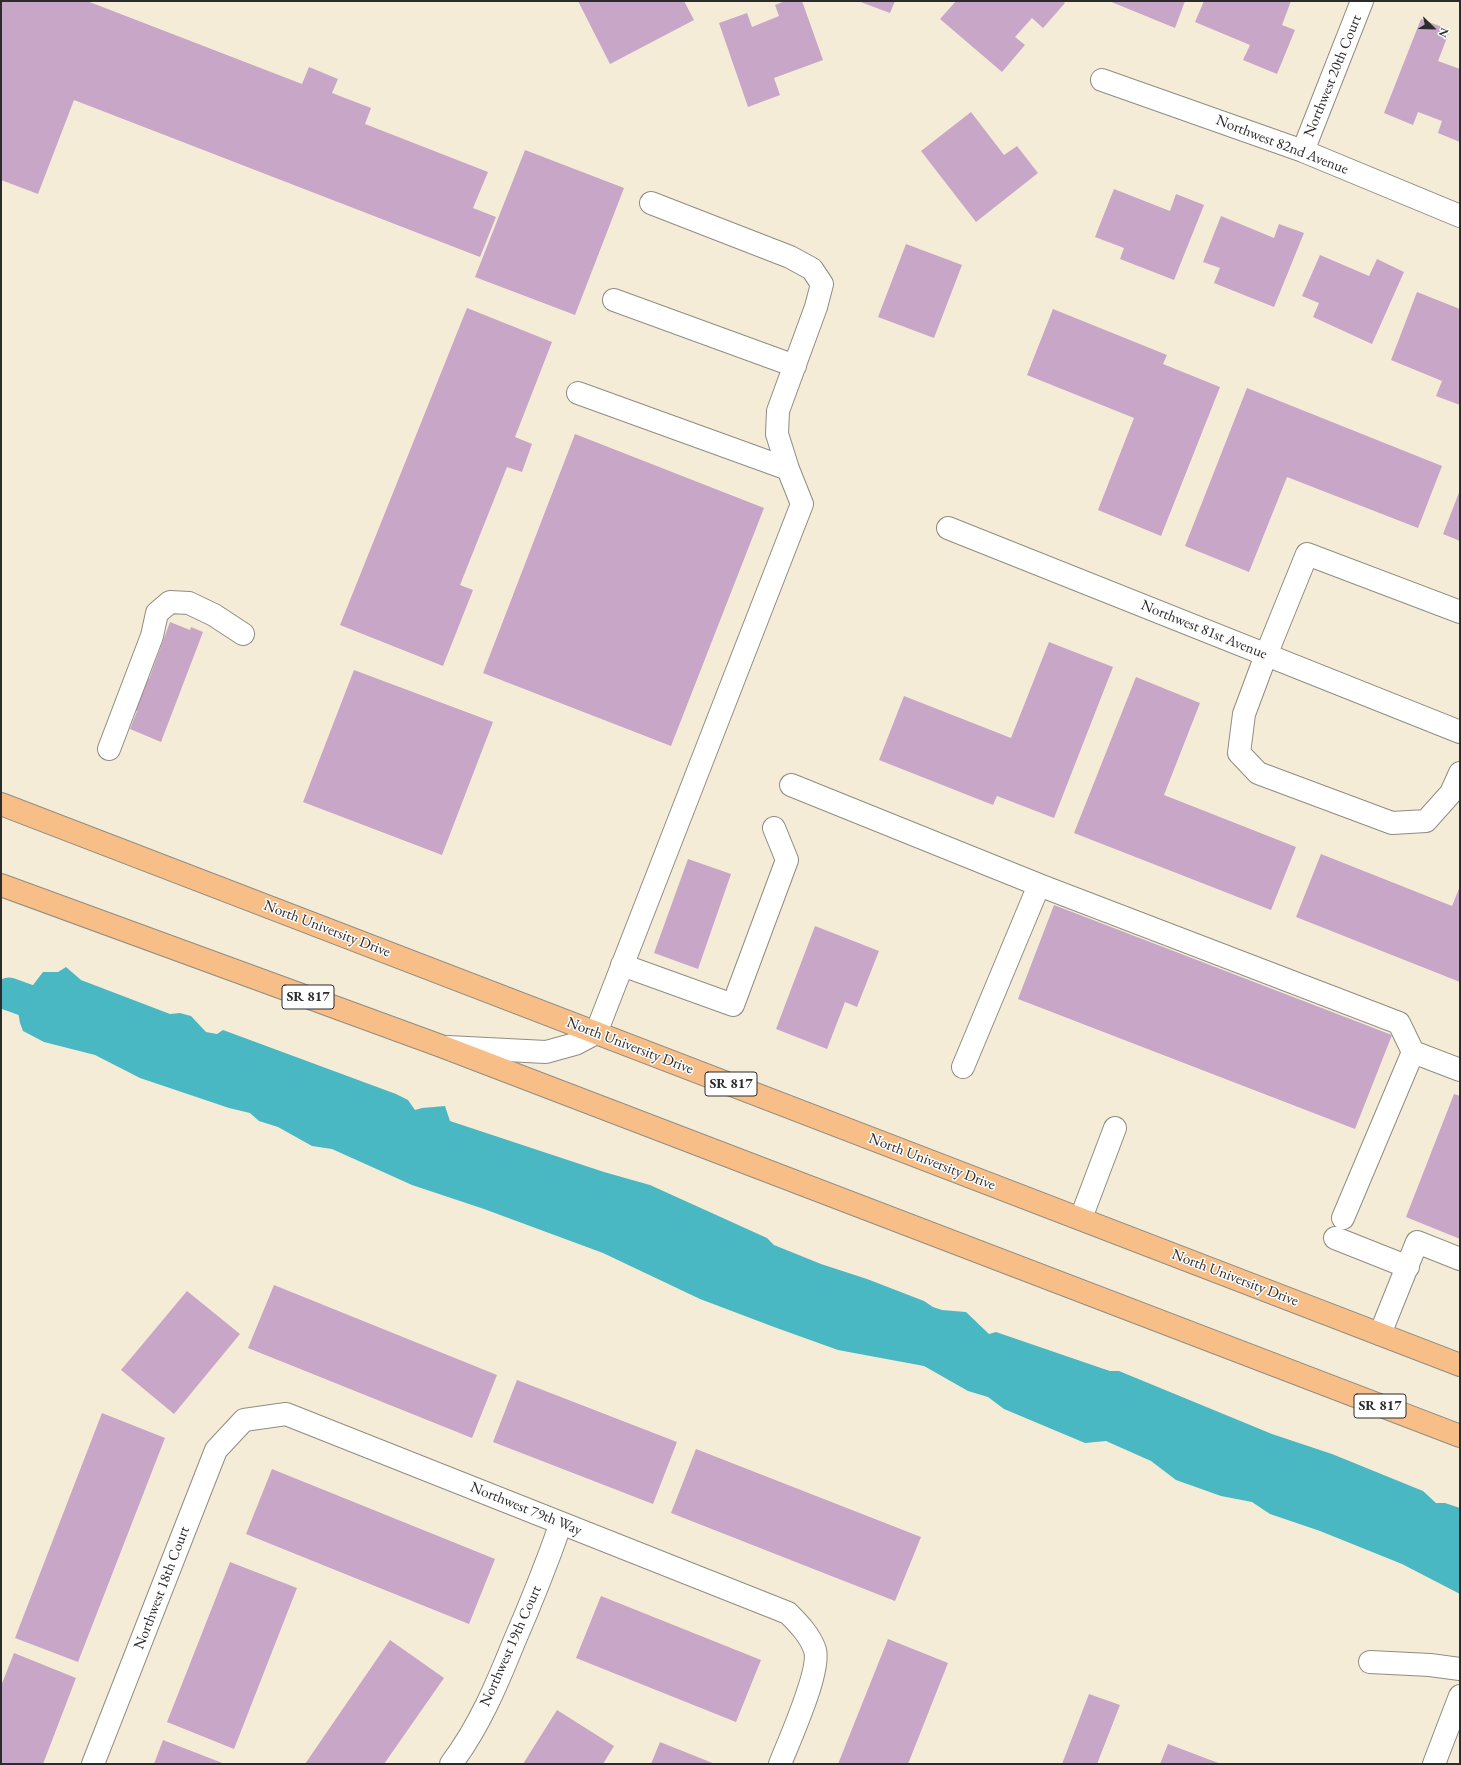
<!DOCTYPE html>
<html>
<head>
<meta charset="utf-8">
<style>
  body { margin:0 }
  #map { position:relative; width:1461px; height:1765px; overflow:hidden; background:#f5ecd8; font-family:"EB Garamond",serif }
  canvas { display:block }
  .frame { position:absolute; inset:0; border:2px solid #2b2b2b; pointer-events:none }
  .north { position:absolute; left:1413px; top:8px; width:40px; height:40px; -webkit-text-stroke:3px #fff; paint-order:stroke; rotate:113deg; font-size:11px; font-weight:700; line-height:16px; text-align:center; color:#2b2b2b }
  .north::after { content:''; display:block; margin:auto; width:14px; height:18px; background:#2b2b2b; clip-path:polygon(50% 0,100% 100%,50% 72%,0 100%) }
</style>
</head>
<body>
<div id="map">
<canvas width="1461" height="1765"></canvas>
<div class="frame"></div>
<div class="north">N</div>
</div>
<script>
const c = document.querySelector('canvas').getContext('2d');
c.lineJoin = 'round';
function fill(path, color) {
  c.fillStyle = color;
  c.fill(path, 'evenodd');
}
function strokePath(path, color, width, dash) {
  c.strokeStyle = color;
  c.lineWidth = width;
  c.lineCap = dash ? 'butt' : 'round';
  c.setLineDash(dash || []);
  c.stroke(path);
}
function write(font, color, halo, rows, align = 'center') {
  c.font = font + ' "EB Garamond",serif';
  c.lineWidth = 3;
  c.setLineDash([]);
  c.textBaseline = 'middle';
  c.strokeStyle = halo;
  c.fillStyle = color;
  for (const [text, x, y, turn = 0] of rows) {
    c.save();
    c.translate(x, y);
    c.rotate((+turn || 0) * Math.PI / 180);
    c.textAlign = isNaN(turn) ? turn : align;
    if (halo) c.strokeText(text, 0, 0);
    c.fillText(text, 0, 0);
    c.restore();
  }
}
fill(new Path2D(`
  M 66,967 L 81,980 L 170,1014 L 180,1013 L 191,1016 L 206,1032 L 217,1034 L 223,1030 L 396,1094 L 408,1100 L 415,1110 L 422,1108 L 445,1106 L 450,1121 L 604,1172 L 650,1185 L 767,1238 L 774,1245 L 821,1264 L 867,1279 L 924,1301 L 933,1307 L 942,1310 L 966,1312 L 989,1334 L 996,1332 L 1101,1368 L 1110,1371 L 1119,1371 L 1272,1434 L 1332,1454 L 1423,1491 L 1436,1503 L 1445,1503 L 1460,1508 L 1460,1594 L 1402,1564 L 1320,1531 L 1270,1514 L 1252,1502 L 1221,1496 L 1176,1480 L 1151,1461 L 1106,1441 L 1085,1443 L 1004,1409 L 988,1397 L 968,1391 L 924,1366 L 838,1350 L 774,1327 L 700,1299 L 603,1253 L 484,1209 L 412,1185 L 332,1149 L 312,1146 L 278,1127 L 259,1121 L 250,1113 L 229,1108 L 140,1078 L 95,1055 L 44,1042 L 23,1031 L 20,1023 L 17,1006 L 43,972 L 58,972 Z`), '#49b8c2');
strokePath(new Path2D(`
  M 9,994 L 64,1014`), '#49b8c2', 33);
fill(new Path2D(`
  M 1,1 L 87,1 L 302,84 L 309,67 L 338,79 L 332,93 L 371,108 L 365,124 L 488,172 L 473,208 L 496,217 L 480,257 L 74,100 L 38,194 L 1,180 Z
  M 578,1 L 684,1 L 694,20 L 610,64 Z
  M 785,1 L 802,1 L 823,60 L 774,78 L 780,95 L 748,107 L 719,23 L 747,13 L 752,27 L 779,16 L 775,5 Z
  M 858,1 L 895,1 L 890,13 Z
  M 956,1 L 1063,1 L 1065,3 L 1043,28 L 1032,18 L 1015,37 L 1025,45 L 1002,72 L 940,19 Z
  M 1109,1 L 1185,1 L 1175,28 Z
  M 1204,1 L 1291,1 L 1282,25 L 1295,30 L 1277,74 L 1243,60 L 1250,45 L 1195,22 Z
  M 1421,19 L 1450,30 L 1438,61 L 1460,69 L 1460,142 L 1438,133 L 1442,121 L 1418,112 L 1413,125 L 1384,113 Z
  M 971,112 L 1004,155 L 1017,146 L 1038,173 L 976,222 L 921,151 Z
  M 525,150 L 624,188 L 575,315 L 475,277 Z
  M 1114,189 L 1170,211 L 1176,194 L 1204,205 L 1174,280 L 1120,259 L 1124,248 L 1095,237 Z
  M 1221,216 L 1274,238 L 1279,224 L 1304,233 L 1274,307 L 1214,283 L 1220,268 L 1203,262 Z
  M 906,244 L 962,265 L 934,338 L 878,317 Z
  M 1320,255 L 1369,276 L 1377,259 L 1404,272 L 1372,344 L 1313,317 L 1319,303 L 1302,296 Z
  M 1417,292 L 1460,309 L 1460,405 L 1436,396 L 1442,381 L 1391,360 Z
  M 467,308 L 552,342 L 515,437 L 532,444 L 522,472 L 507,467 L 460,585 L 473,590 L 443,666 L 340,625 Z
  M 1053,309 L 1167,355 L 1163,364 L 1220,387 L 1161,536 L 1098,510 L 1134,418 L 1027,375 Z
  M 1247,388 L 1442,466 L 1418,528 L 1287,477 L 1249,572 L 1185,546 Z
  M 575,434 L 764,508 L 671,746 L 483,673 Z
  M 1460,490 L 1460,541 L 1443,534 Z
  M 170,622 L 190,630 L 191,627 L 203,632 L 161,742 L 130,729 L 137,711 L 131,708 L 143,677 L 149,679 Z
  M 1049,642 L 1113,667 L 1054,818 L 997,796 L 993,805 L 879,760 L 904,696 L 1011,738 Z
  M 354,670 L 493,722 L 442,855 L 303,802 Z
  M 1136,677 L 1200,703 L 1164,795 L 1296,847 L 1271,910 L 1074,833 Z
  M 1321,854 L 1452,906 L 1460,886 L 1460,982 L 1296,917 Z
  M 688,859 L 731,874 L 698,969 L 654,953 Z
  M 1054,905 L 1392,1035 L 1355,1129 L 1018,999 Z
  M 815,926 L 879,951 L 857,1007 L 845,1002 L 827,1049 L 776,1029 Z
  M 1454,1094 L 1460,1096 L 1460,1239 L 1406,1217 Z
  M 274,1285 L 497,1375 L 472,1438 L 248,1348 Z
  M 187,1291 L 240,1334 L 174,1414 L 121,1370 Z
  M 517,1380 L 677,1442 L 653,1504 L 493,1442 Z
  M 102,1413 L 165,1438 L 78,1662 L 15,1638 Z
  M 696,1449 L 921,1537 L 895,1601 L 671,1513 Z
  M 272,1469 L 495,1559 L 469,1624 L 246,1534 Z
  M 230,1562 L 297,1588 L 234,1749 L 167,1722 Z
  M 601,1596 L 761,1660 L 736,1722 L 576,1658 Z
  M 888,1639 L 948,1663 L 908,1764 L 838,1764 Z
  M 390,1640 L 444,1678 L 384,1764 L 305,1764 Z
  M 14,1653 L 76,1678 L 43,1764 L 1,1764 L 1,1686 Z
  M 1089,1694 L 1120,1705 L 1097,1764 L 1062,1764 Z
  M 557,1710 L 614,1746 L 603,1764 L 523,1764 Z
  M 163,1740 L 225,1764 L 154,1764 Z
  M 660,1742 L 715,1764 L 651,1764 Z
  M 1168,1744 L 1221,1764 L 1160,1764 Z`), '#c7a6c8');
const minor = new Path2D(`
  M 1102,80 L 1303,151 L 1460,216
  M 1303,151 L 1362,1
  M 614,300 L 795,366
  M 578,393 L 788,469
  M 948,528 L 1460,732
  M 1460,612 L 1307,554 L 1266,655 L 1244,714 L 1239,753 L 1258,773 L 1392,823 L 1426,821 L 1451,793 L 1460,773
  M 109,749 L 152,636 L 157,613 L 170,602 L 189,603 L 214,615 L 243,634
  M 791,785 L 1039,885
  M 622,965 L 733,1005 L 787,860 L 774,828
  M 448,1047 L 546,1052 L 575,1044 L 596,1033 L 802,504 L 788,469 L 777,434 L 778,411 L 816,307 L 822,284 L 812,269 L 790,257 L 651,203
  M 963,1067 L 1039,885 L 1399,1023 L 1413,1052
  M 1081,1218 L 1115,1128
  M 1343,1218 L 1413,1052 L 1460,1070
  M 1335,1238 L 1408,1267
  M 1380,1334 L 1417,1242 L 1460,1259
  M 1370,1662 L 1430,1665 L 1460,1669
  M 93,1764 L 216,1450 L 244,1420 L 286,1414 L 788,1613 C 798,1623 810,1635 815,1650 C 821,1671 789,1741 780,1764
  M 451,1764 C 479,1727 497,1684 514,1642 C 531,1603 547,1563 561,1523
  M 1434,1764 L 1460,1696`);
const major = new Path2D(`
  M 1,804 L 1460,1365
  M 1,885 L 441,1046 L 1460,1436`);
strokePath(minor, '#908c82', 24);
strokePath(major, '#908c82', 24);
strokePath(minor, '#fff', 22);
strokePath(major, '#f7be87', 22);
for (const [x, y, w] of [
  [308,997,52],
  [731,1084,52],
  [1380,1406,52]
]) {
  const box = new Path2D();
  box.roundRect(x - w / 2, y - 12, w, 24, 3);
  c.fillStyle = '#fff';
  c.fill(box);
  strokePath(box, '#2b2b2b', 1);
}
write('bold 14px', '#2b2b2b', null, [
  ["SR 817",308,997],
  ["SR 817",731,1084],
  ["SR 817",1380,1406]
]);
write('15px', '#2b2b2b', '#fff', [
  ["Northwest 20th Court",1333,76,-68],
  ["Northwest 82nd Avenue",1282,145,21],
  ["Northwest 81st Avenue",1204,630,22],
  ["North University Drive",327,929,21],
  ["North University Drive",630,1046,21],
  ["North University Drive",932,1162,21],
  ["North University Drive",1235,1278,21],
  ["Northwest 79th Way",526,1509,22],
  ["Northwest 18th Court",162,1588,-69],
  ["Northwest 19th Court",511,1646,-66]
]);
</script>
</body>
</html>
